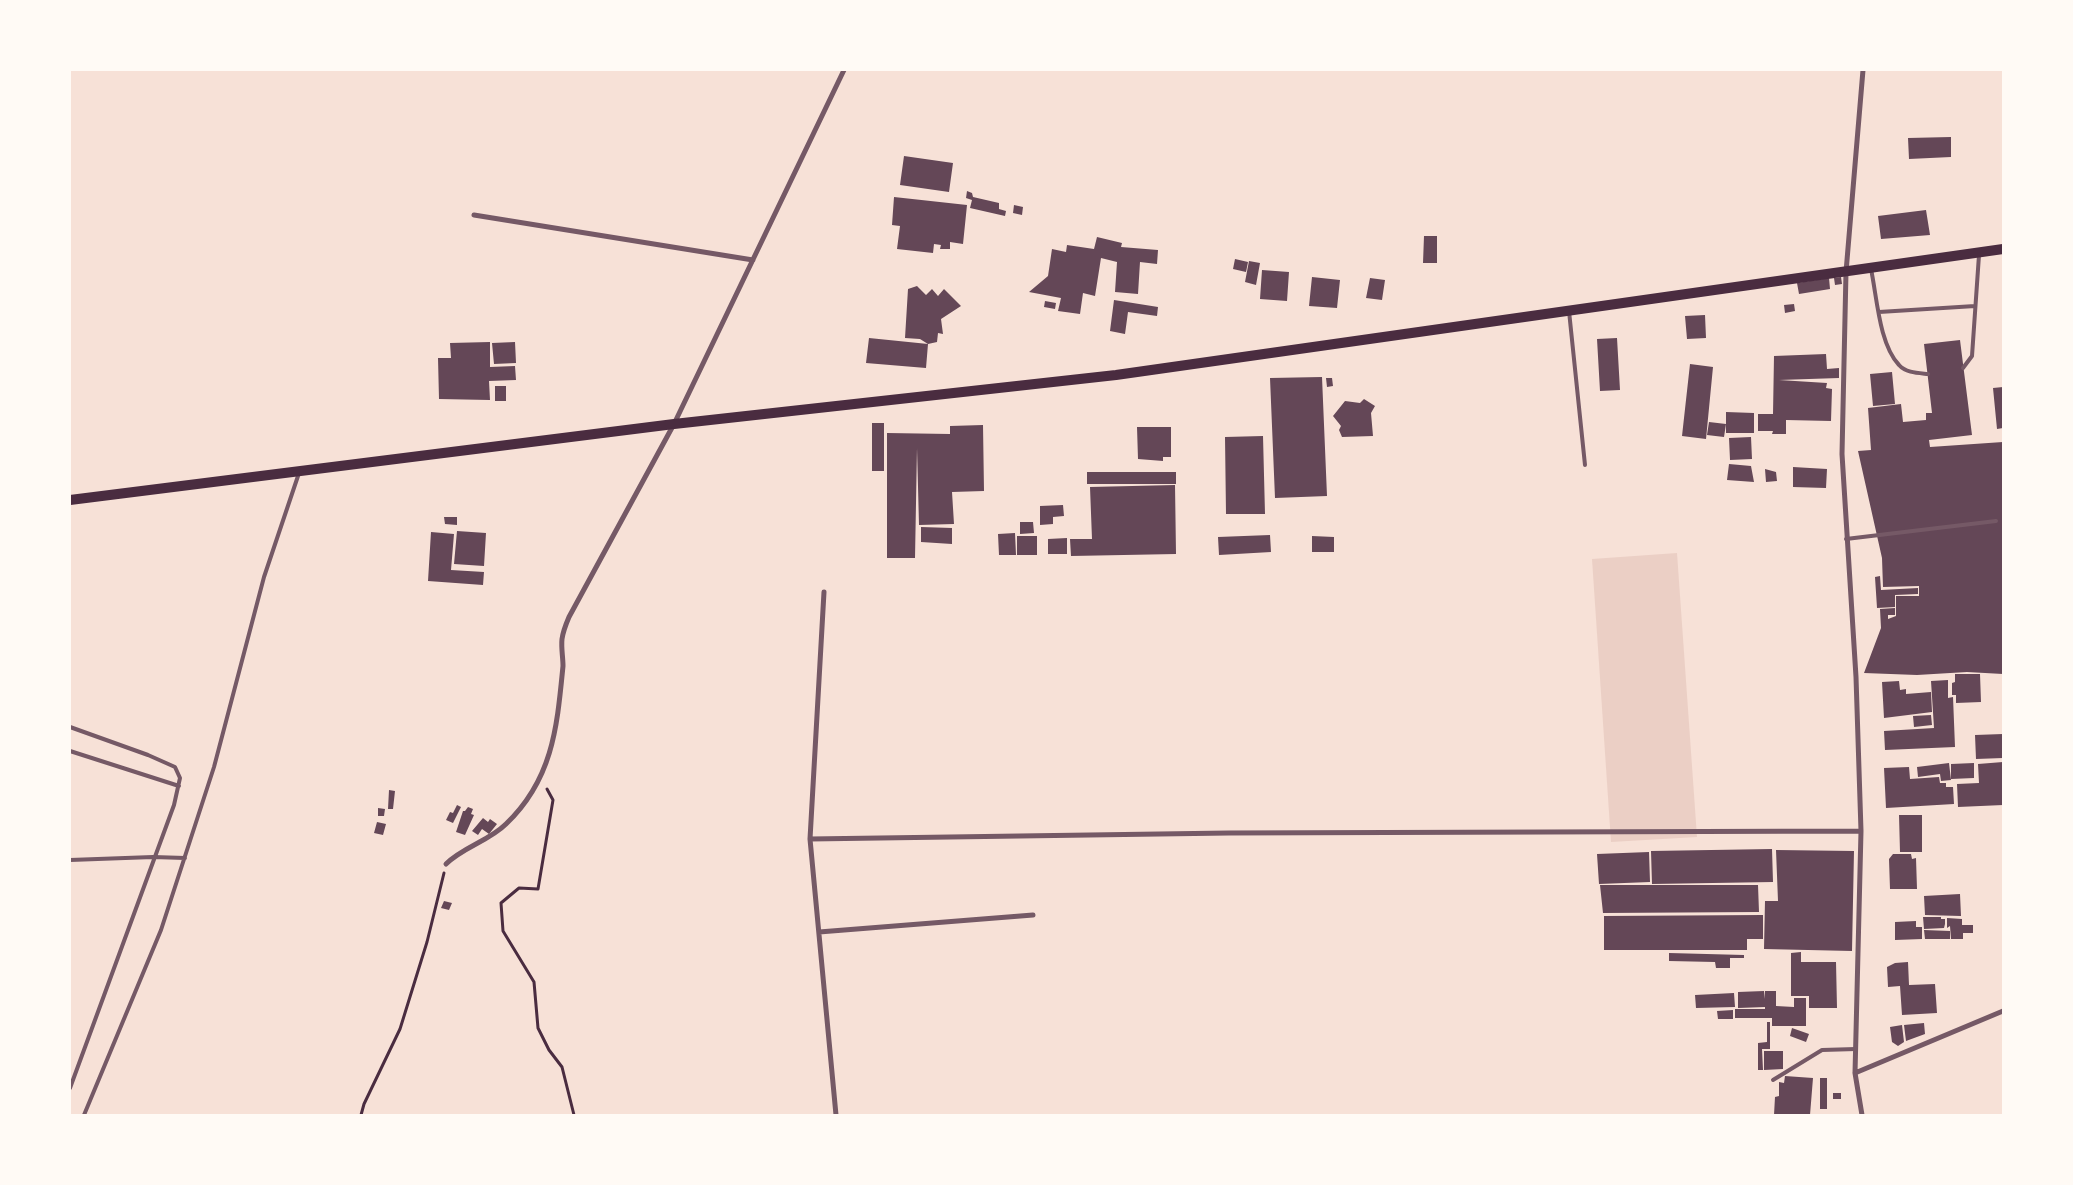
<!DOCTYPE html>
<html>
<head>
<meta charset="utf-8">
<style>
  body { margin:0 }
  #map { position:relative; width:2073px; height:1185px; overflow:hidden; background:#f7e1d7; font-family:"PT Sans Narrow",sans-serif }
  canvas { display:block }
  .frame { position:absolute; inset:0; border:71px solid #fffaf5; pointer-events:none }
</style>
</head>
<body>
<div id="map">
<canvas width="2073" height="1185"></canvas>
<div class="frame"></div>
</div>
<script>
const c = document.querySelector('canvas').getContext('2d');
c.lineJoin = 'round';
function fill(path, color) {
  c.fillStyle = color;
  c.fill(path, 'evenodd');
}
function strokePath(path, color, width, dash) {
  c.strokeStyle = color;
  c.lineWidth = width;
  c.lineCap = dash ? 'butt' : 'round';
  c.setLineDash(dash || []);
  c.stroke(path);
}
fill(new Path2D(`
  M 1677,553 L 1697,837 L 1611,842 L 1592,559 Z`), '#ebcfc5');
fill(new Path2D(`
  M 1951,137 L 1951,157 L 1909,159 L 1908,138 Z
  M 904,156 L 953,163 L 949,192 L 900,185 Z
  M 967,191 L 972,193 L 973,197 L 999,203 L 999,209 L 1006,211 L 1005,216 L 970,208 L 972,200 L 966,198 Z
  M 894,197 L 967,205 L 963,244 L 950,242 L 950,249 L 940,249 L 941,245 L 934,244 L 933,253 L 897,249 L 900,226 L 892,225 Z
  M 1014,205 L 1023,207 L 1022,215 L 1013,213 Z
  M 1926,210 L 1930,235 L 1881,239 L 1878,216 Z
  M 1424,236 L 1437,236 L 1437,263 L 1423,263 Z
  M 1097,237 L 1122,243 L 1121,247 L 1158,250 L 1157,264 L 1140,262 L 1138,294 L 1115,292 L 1117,262 L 1101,258 L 1095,296 L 1083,293 L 1080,314 L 1058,311 L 1061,298 L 1029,292 L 1048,276 L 1052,249 L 1066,252 L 1067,245 L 1094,249 Z
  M 1235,259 L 1248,262 L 1246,272 L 1233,269 Z
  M 1249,261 L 1260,263 L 1256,285 L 1245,282 Z
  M 1262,270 L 1289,272 L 1287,301 L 1260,299 Z
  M 1312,277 L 1340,280 L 1337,308 L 1309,306 Z
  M 1841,277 L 1842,284 L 1835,285 L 1834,278 Z
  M 1370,278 L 1385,280 L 1382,300 L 1366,298 Z
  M 1829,278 L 1830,289 L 1799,294 L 1797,283 Z
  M 917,286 L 926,295 L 932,289 L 938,296 L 944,289 L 961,306 L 941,319 L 943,334 L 938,333 L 937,342 L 928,344 L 920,339 L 905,338 L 908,289 Z
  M 1114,300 L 1158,307 L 1157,316 L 1128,312 L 1125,334 L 1110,331 Z
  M 1045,301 L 1056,303 L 1055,309 L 1044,307 Z
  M 1794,304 L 1795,311 L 1785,313 L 1784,305 Z
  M 1705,315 L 1706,338 L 1687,339 L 1685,316 Z
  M 869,338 L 928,344 L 926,368 L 866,363 Z
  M 1617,338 L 1620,390 L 1600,391 L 1597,339 Z
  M 1960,340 L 1972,435 L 1929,440 L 1930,447 L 2003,442 L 2003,674 L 1967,672 L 1917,675 L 1864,673 L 1881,628 L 1880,609 L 1895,608 L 1895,615 L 1888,615 L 1888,619 L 1896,616 L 1896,596 L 1919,596 L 1919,586 L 1883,587 L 1882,558 L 1858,451 L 1871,450 L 1868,408 L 1901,404 L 1903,422 L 1926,420 L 1926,413 L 1932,413 L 1924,344 Z
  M 490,342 L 490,367 L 515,366 L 516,380 L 489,381 L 490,400 L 439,399 L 438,358 L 451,358 L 450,343 Z
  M 515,342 L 516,363 L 494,364 L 492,343 Z
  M 1826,354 L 1827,369 L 1839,368 L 1839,378 L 1779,380 L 1827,383 L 1826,388 L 1832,389 L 1831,421 L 1786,420 L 1786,434 L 1772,434 L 1773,431 L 1758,431 L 1758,414 L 1773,414 L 1774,356 Z
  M 1690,364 L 1713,367 L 1706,439 L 1682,436 Z
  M 1892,372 L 1895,404 L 1873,406 L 1870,374 Z
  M 1322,377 L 1327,496 L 1275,498 L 1270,378 Z
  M 1326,378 L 1332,378 L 1333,386 L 1327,387 Z
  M 495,386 L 506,386 L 506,401 L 495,401 Z
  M 2003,387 L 2003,428 L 1997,429 L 1993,388 Z
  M 1364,399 L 1375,406 L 1371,413 L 1373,436 L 1342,437 L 1339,430 L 1341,426 L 1333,416 L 1345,401 L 1360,403 Z
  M 1726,412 L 1754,413 L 1754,433 L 1726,433 Z
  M 1709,422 L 1726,424 L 1724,437 L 1707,435 Z
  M 872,423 L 884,423 L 884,471 L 872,471 Z
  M 983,425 L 984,491 L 952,492 L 954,524 L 919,525 L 917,448 L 915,558 L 887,558 L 887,433 L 950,434 L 950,426 Z
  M 1137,427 L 1171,427 L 1171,457 L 1163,457 L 1163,461 L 1138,459 Z
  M 1263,436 L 1265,514 L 1226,514 L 1225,437 Z
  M 1751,437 L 1752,459 L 1730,460 L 1729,438 Z
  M 1729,464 L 1751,466 L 1754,482 L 1727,480 Z
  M 1793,467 L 1827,469 L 1826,488 L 1793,487 Z
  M 1765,469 L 1776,472 L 1777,481 L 1766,482 Z
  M 1087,472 L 1176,472 L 1176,484 L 1087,484 Z
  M 1175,485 L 1176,554 L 1071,556 L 1070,539 L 1092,539 L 1090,487 Z
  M 1063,505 L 1064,516 L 1053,517 L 1053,524 L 1040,525 L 1040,506 Z
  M 444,517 L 457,517 L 457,525 L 445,524 Z
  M 1020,522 L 1033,522 L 1034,533 L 1020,534 Z
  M 921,527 L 952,528 L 952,544 L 921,542 Z
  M 457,531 L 486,533 L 484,566 L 454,564 Z
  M 431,532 L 454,534 L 451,570 L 484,572 L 483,585 L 428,581 Z
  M 1015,533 L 1016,555 L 999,555 L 998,534 Z
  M 1270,535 L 1271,552 L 1219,555 L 1218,537 Z
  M 1017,536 L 1037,536 L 1037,555 L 1017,555 Z
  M 1312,536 L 1334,537 L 1334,552 L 1312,552 Z
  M 1067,538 L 1067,554 L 1048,554 L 1048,539 Z
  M 1880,576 L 1881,590 L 1918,588 L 1918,594 L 1895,595 L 1895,607 L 1877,608 L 1875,577 Z
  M 1955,674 L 1980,674 L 1981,702 L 1956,703 L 1956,695 L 1952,695 L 1952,683 L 1955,682 Z
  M 1948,680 L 1948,698 L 1953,697 L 1955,747 L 1885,750 L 1884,731 L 1934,728 L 1931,681 Z
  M 1899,681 L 1900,690 L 1906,689 L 1906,694 L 1931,692 L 1932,712 L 1884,718 L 1882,682 Z
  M 1931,715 L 1932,725 L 1914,727 L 1913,716 Z
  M 2003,734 L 2003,758 L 1976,759 L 1975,735 Z
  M 2003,762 L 2003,805 L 1958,807 L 1957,784 L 1979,783 L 1978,764 Z
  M 1949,763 L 1951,780 L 1941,781 L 1940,774 L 1918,777 L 1917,767 Z
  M 1974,763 L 1974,778 L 1951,779 L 1951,764 Z
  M 1909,767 L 1910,779 L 1939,777 L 1940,783 L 1946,783 L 1946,787 L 1953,787 L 1954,804 L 1886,808 L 1884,768 Z
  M 389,790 L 395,791 L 393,809 L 388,809 Z
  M 457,805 L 461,807 L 453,823 L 446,820 L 450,812 L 453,813 Z
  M 468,807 L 473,809 L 471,814 L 474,815 L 465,835 L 456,832 L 463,811 L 465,811 Z
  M 378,808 L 385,809 L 384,816 L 378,816 Z
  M 1899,815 L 1922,815 L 1922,852 L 1900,852 Z
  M 483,818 L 488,822 L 490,819 L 497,824 L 489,834 L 482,829 L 478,835 L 472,831 Z
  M 377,822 L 386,824 L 383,835 L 374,833 Z
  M 1772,849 L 1773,882 L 1652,884 L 1651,851 Z
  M 1776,850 L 1854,851 L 1852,951 L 1764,949 L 1765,901 L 1778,901 Z
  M 1649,852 L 1650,882 L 1599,884 L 1597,854 Z
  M 1893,854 L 1911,854 L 1912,859 L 1916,858 L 1917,889 L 1890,889 L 1889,859 Z
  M 1600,885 L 1758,885 L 1759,912 L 1603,913 Z
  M 1960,894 L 1961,916 L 1925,915 L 1924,896 Z
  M 444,901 L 452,903 L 449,910 L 441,908 Z
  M 1763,915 L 1763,939 L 1747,939 L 1747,950 L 1604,950 L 1604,916 Z
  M 1923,917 L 1941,917 L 1941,919 L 1945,919 L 1945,924 L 1944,928 L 1924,929 Z
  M 1947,918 L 1962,919 L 1962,925 L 1973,925 L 1973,933 L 1963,933 L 1963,939 L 1951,939 L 1950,926 L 1947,928 Z
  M 1916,921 L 1916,927 L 1922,927 L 1922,939 L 1895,940 L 1895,922 Z
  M 1924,930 L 1950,931 L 1950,939 L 1925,939 Z
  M 1801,952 L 1801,962 L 1836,962 L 1837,1008 L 1809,1008 L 1809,996 L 1791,996 L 1791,953 Z
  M 1669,953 L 1744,955 L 1744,958 L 1730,958 L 1730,968 L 1716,968 L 1715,962 L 1669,961 Z
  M 1908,962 L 1909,985 L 1935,984 L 1937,1013 L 1902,1015 L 1900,986 L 1888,987 L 1887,967 L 1895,963 Z
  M 1764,991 L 1765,999 L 1765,991 L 1776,991 L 1776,1006 L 1794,1007 L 1794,998 L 1806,998 L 1806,1026 L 1772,1026 L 1772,1018 L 1735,1018 L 1735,1009 L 1765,1009 L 1765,1007 L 1738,1008 L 1738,992 Z
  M 1734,993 L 1735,1007 L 1696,1008 L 1695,995 Z
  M 1733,1010 L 1733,1019 L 1718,1019 L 1717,1011 Z
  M 1767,1022 L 1770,1022 L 1770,1049 L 1762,1049 L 1763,1070 L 1758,1070 L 1758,1043 L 1767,1042 Z
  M 1924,1023 L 1925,1034 L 1906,1041 L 1904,1025 Z
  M 1902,1025 L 1904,1042 L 1898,1046 L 1892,1042 L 1890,1027 Z
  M 1792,1028 L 1809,1034 L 1806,1042 L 1790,1036 Z
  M 1764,1051 L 1783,1051 L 1783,1069 L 1764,1070 Z
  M 1785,1076 L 1813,1078 L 1810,1115 L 1774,1115 L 1775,1097 L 1779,1096 L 1779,1082 L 1784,1083 Z
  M 1820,1078 L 1827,1078 L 1827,1109 L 1820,1109 Z
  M 1833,1093 L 1841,1093 L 1841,1099 L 1833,1099 Z`), '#644757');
strokePath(new Path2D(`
  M 547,789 L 553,800 L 538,889 L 519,888 L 501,903 L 503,931 L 534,982 L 538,1028 L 549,1050 L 562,1067 L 574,1115
  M 361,1115 L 364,1104 L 400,1029 L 427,942 L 444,873`), '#4a2c40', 3);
strokePath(new Path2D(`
  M 1871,269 C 1877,297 1879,344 1899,365 C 1906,373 1918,373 1928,374
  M 1569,311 L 1585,465
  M 1879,312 L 1975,306
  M 1963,368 L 1972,356 L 1979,255
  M 1846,539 L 1996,521
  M 70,727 L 148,755 L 175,767 L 180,778 L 174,805 L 70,1088
  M 70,751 L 179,786
  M 70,860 L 153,857 L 185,858
  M 1773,1080 L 1822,1050 L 1856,1049
  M 84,1115 L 161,930 L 214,767 L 264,577 L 299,473`), '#755966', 4);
strokePath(new Path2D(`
  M 474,215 L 753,260
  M 824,592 L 810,839 L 836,1115
  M 810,839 L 1229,833 L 1861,831
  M 446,864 C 463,847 489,841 506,824 C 553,779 557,727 563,666 C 563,657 561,648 562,639 C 563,632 566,624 569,617 L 674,424 L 844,70
  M 819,932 L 1033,915
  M 1855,1073 L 2003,1011
  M 1862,1115 L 1855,1073 L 1861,831 L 1856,677 L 1842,454 L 1846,272 L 1863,70`), '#755966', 5);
strokePath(new Path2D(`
  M 70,500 L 674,424 L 1116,375 L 2003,249`), '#4a2c40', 10);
</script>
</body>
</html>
